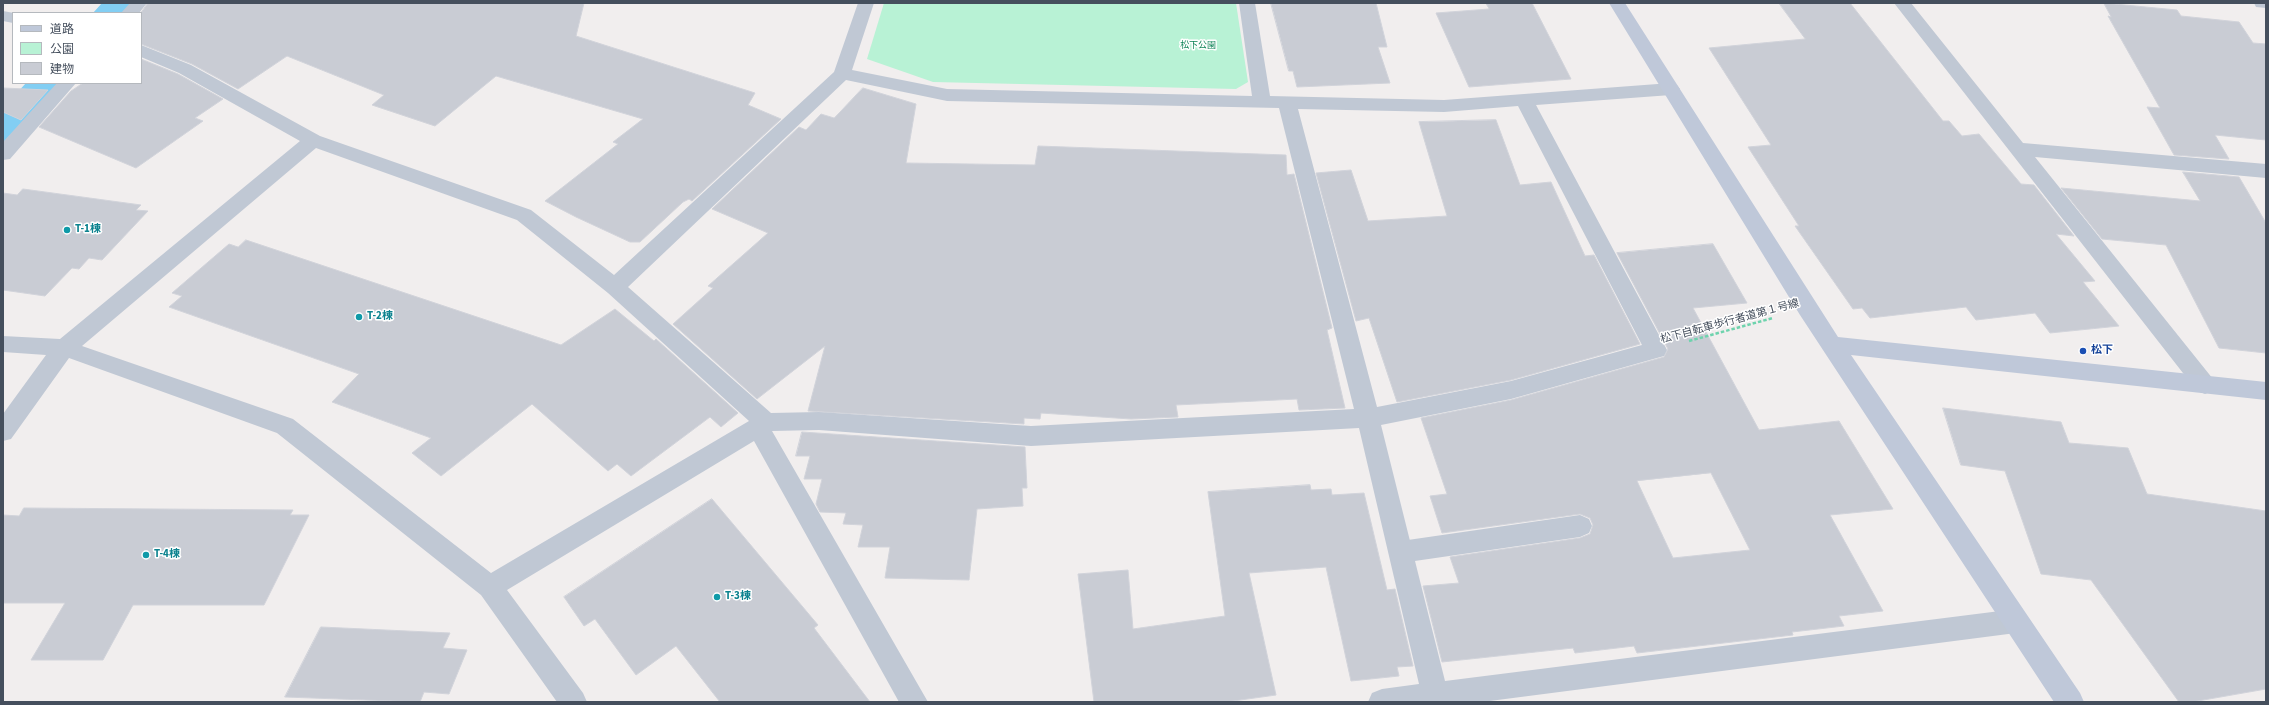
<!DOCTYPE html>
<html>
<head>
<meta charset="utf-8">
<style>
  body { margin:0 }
  #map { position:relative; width:2269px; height:705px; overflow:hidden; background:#f1eeee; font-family:"Source Sans 3","Noto Sans JP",sans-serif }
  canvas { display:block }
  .frame { position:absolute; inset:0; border:4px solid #454f5d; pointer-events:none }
  .legend { position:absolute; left:12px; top:12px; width:130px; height:72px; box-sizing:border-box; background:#fff; border:1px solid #b5b9be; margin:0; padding:5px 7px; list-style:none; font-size:12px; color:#454f5d }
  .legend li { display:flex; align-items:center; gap:8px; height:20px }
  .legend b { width:20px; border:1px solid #b5b9be }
</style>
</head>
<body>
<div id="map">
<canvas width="2269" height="705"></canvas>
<div class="frame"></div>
<ul class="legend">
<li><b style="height:5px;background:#bfc8d9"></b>道路</li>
<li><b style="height:11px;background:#b8f2d5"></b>公園</li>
<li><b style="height:11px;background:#c9ccd4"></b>建物</li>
</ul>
</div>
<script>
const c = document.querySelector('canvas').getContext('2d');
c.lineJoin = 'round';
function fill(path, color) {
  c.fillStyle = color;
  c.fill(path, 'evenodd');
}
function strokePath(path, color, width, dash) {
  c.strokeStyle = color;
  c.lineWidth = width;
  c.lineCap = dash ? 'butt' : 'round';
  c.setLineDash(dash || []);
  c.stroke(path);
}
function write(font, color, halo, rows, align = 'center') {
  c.font = font + ' "Source Sans 3","Noto Sans JP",sans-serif';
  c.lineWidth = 3;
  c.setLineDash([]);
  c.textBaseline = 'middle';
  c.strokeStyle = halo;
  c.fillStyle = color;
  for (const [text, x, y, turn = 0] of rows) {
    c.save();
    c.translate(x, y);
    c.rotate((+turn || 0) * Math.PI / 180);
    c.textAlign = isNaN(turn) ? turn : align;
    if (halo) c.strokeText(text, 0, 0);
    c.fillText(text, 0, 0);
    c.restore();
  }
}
fill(new Path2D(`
  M 884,3 L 1236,3 L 1248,82 L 1236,89 L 933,82 L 867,59 Z`), '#b8f2d5');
fill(new Path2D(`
  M 102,3 L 133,3 L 124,13 L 93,13 Z
  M 26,83 L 59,83 L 3,143 L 3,108 Z`), '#82cef3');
const building = new Path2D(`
  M 148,3 L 584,3 L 576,36 L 755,93 L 748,105 L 781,119 L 692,201 L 689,199 L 683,202 L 640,242 L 630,242 L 576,217 L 545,201 L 618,144 L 613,142 L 643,119 L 496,76 L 435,126 L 372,105 L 384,95 L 287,56 L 238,89 L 192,64 L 141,44 L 141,13 Z
  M 1271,3 L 1376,3 L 1387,47 L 1378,47 L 1390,83 L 1297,87 L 1293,71 L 1289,71 Z
  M 1486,3 L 1532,3 L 1571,79 L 1469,87 L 1436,13 L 1489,9 Z
  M 1779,3 L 1850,3 L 1943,121 L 1949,121 L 1962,136 L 1979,134 L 2021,184 L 2034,185 L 2074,236 L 2056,234 L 2095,281 L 2083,282 L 2119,326 L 2050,333 L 2035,313 L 1976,320 L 1966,307 L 1870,318 L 1862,308 L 1853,309 L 1795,226 L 1799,226 L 1748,147 L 1771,145 L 1709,48 L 1805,39 Z
  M 2104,3 L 2177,10 L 2181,16 L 2239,22 L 2253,43 L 2266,44 L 2266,140 L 2215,135 L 2229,159 L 2174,155 L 2147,107 L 2160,108 L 2108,16 L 2111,17 Z
  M 141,59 L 178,74 L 223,99 L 195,118 L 203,121 L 136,168 L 39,127 L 71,91 L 83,83 L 141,83 Z
  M 3,88 L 48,90 L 21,120 L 3,112 Z
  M 863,88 L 916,104 L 906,163 L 1035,165 L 1038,146 L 1286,155 L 1287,175 L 1294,174 L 1332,328 L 1327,330 L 1345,408 L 1299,410 L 1297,399 L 1176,405 L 1178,417 L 1131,419 L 1041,413 L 1040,419 L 1024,418 L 1024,424 L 808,411 L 825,346 L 757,399 L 673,324 L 713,288 L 708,286 L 768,233 L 712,209 L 799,127 L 806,130 L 821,114 L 834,118 Z
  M 1496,120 L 1520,185 L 1551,182 L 1585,256 L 1594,255 L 1640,344 L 1511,380 L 1397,402 L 1369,318 L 1356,321 L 1316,173 L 1351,170 L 1368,221 L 1447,216 L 1419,122 Z
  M 2183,172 L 2239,177 L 2266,223 L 2266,353 L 2219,348 L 2166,245 L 2102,239 L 2061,188 L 2200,201 Z
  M 23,189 L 141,205 L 136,210 L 148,211 L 102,260 L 89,258 L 79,269 L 72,268 L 45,296 L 3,290 L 3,193 L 17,195 Z
  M 246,240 L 561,345 L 615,309 L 654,341 L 656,339 L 738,413 L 721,427 L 710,417 L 631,476 L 617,464 L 608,471 L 532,404 L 441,476 L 412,453 L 431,438 L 332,402 L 359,374 L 169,307 L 182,296 L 172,293 L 229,244 L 238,247 Z
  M 1713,244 L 1747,303 L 1693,308 L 1759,430 L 1839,421 L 1893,509 L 1830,515 L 1883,611 L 1839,616 L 1844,626 L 1792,632 L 1793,635 L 1637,653 L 1634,646 L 1575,653 L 1573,648 L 1442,662 L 1423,586 L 1459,583 L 1450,557 L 1580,538 L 1590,534 L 1593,525 L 1590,518 L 1580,514 L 1442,533 L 1430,496 L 1447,494 L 1421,418 L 1511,400 L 1664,357 L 1668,349 L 1617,253 ZM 1711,473 L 1750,550 L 1673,558 L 1637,481 Z
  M 1943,408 L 2061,422 L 2069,443 L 2128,448 L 2147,494 L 2266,511 L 2266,689 L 2192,702 L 2179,702 L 2091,580 L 2041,574 L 2005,471 L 1961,465 Z
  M 802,432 L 1025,447 L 1027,488 L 1022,488 L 1023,506 L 977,509 L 969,580 L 885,578 L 890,547 L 858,547 L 863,525 L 843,524 L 846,513 L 820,512 L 816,504 L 822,479 L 804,479 L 810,456 L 796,456 Z
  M 1310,485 L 1311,490 L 1331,489 L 1332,495 L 1364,493 L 1387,590 L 1395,589 L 1413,666 L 1397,667 L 1399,676 L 1351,681 L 1326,567 L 1249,573 L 1276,695 L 1226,702 L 1094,702 L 1078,574 L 1128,570 L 1133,629 L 1225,616 L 1208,492 Z
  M 712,499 L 818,625 L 814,628 L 870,702 L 720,702 L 676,646 L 636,675 L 595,619 L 584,626 L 564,597 Z
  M 24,508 L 293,510 L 290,515 L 309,515 L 264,605 L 133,605 L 103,660 L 31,660 L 65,603 L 3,603 L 3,515 L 19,516 Z
  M 321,627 L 450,633 L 443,648 L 467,650 L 449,694 L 424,692 L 420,702 L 285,697 Z`);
fill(building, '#c9ccd4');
strokePath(building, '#d1d3da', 1);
strokePath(new Path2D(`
  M 1689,341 L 1773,318`), '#6ed3ad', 2.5, [3.5, 2]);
fill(new Path2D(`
  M 1580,515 L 1589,519 L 1592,526 L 1589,533 L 1580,537 L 1401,563 L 1392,560 L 1389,552 L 1392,544 L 1401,541 Z`), '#c0c8d4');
fill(new Path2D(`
  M 130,3 L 147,3 L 139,13 L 121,13 Z
  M 858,3 L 874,3 L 852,70 L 947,89 L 1252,96 L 1239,3 L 1255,3 L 1270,96 L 1444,100 L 1671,83 L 1677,85 L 1680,89 L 1677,93 L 1671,95 L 1536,105 L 1667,350 L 1664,356 L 1511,399 L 1381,425 L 1445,681 L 2016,609 L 2025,613 L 2029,621 L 2025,629 L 2016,633 L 1482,702 L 1368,702 L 1372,693 L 1382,689 L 1419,684 L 1359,428 L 1031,446 L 819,430 L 772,431 L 928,702 L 899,702 L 754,441 L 507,590 L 583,693 L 587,702 L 557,702 L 481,595 L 277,433 L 69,358 L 11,439 L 3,441 L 3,414 L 46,355 L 3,352 L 3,336 L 60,339 L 300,141 L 179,73 L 141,57 L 141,45 L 191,65 L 320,136 L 531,210 L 614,275 L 834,72 ZM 846,80 L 947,101 L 1279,108 L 1354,409 L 1031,426 L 819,412 L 771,413 L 628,287 ZM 1518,106 L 1642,345 L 1511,381 L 1377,407 L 1298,109 L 1444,112 ZM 316,148 L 517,220 L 608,293 L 749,421 L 491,573 L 293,419 L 82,346 Z
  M 1894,3 L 1911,3 L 2023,143 L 2266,164 L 2266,178 L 2035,157 L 2213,379 L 2216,385 L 2213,391 L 2205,394 L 2197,391 Z
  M 2254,3 L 2266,3 L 2266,8 L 2256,7 Z
  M 3,11 L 14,13 L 13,23 L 3,21 Z
  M 57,83 L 76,83 L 10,159 L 3,160 L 3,142 Z`), '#c0c8d4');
fill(new Path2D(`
  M 1609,3 L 1625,3 L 1838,337 L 2266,382 L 2266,400 L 1851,355 L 2080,693 L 2084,702 L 2054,702 L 1800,315 Z`), '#bfc8d9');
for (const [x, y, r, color] of [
  [67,230,4,"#0f9aa8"],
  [359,317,4,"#0f9aa8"],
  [2083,351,4,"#1a4fb4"],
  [146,555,4,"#0f9aa8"],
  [717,597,4,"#0f9aa8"]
]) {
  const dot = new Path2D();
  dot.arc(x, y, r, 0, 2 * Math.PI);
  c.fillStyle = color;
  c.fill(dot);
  strokePath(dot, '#fff', 1.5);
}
write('9px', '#0f8457', '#fff', [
  ["松下公園",1198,46]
]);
write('bold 11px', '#0d838f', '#fff', [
  ["T-1棟",75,230],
  ["T-2棟",367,317],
  ["T-4棟",154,555],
  ["T-3棟",725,597]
], 'left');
write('11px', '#454f5d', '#fff', [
  ["松下自転車歩行者道第１号線",1730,322,-15]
]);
write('bold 11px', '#164399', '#fff', [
  ["松下",2091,351]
], 'left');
</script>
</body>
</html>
